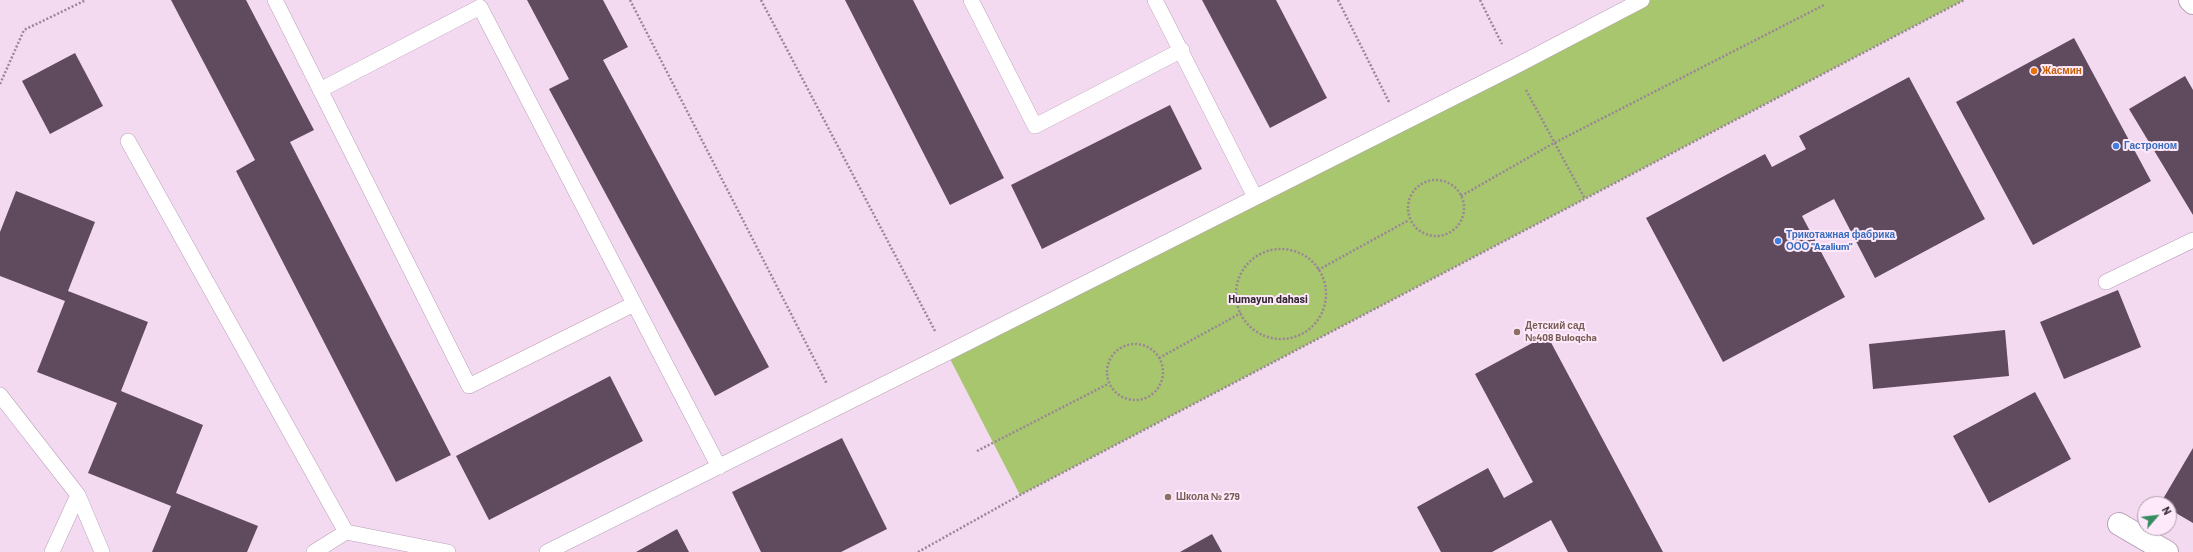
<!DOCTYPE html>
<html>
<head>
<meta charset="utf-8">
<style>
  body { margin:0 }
  #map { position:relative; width:2193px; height:552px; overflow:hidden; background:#f4daf1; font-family:Barlow,sans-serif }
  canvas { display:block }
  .north { position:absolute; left:2137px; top:496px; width:40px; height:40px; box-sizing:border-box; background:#fee9fb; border:1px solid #ad9dab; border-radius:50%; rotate:62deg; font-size:11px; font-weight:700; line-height:16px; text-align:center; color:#342a33 }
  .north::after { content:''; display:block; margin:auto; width:14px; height:18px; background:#378d60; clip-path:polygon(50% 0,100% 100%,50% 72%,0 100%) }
</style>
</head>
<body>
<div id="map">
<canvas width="2193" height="552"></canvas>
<div class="north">N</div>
</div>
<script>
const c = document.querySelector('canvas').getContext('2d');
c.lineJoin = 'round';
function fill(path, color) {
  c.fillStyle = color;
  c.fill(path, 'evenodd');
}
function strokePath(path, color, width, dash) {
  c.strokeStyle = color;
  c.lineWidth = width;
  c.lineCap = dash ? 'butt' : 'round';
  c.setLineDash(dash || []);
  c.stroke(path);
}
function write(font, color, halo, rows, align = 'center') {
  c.font = font + ' Barlow,sans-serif';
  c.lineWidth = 4;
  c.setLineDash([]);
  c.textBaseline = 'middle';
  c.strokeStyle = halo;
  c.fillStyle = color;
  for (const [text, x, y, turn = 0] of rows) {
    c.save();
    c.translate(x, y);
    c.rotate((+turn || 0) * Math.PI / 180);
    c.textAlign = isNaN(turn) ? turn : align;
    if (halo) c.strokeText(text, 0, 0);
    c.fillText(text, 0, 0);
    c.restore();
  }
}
fill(new Path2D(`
  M 1642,0 L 1964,0 L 1020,495 L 947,353 Z`), '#a8c66e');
fill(new Path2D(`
  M 171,0 L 246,0 L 314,130 L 290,142 L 451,455 L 396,482 L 236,171 L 255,160 Z
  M 527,0 L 603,0 L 628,47 L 603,60 L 769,367 L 715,396 L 549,89 L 569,79 Z
  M 845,0 L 913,0 L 1004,178 L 950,205 Z
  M 1202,0 L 1276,0 L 1327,98 L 1270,128 Z
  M 2074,38 L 2151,181 L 2033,245 L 1956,102 Z
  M 75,53 L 103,106 L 50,134 L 22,81 Z
  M 2185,76 L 2193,90 L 2193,215 L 2129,109 Z
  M 1909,77 L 1985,219 L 1875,278 L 1834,199 L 1802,216 L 1845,297 L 1723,362 L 1646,218 L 1765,154 L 1772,167 L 1806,149 L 1799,136 Z
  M 1170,105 L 1202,169 L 1042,249 L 1011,185 Z
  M 16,191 L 95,222 L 68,291 L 148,322 L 121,391 L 203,425 L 176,493 L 258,526 L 247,552 L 152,552 L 171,506 L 88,473 L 117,403 L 37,372 L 65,301 L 0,276 L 0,232 Z
  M 2118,290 L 2141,347 L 2064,379 L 2040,322 Z
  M 2005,330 L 2009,376 L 1873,389 L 1869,344 Z
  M 1547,335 L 1663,552 L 1568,552 L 1551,520 L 1492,552 L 1441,552 L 1417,507 L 1488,468 L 1504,498 L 1533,482 L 1475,374 Z
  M 610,376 L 643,441 L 489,520 L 456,456 Z
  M 2035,392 L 2071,459 L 1989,503 L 1953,436 Z
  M 842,438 L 887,529 L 841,552 L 761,552 L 732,492 Z
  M 2193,448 L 2193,523 L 2169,509 L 2169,504 L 2160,504 Z
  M 677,529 L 689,552 L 636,552 Z
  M 1212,534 L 1222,552 L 1180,552 Z`), '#604a5e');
const service = new Path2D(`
  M 275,0 L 469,386 L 634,304
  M 971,0 L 1035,126 L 1182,50
  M 1155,0 L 1255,197
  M 320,90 L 480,7 L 719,467
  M 128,141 L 346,532
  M 2106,282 L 2193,240
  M 0,395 L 78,495 L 102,552
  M 52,552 L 78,495
  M 314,552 L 346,532 L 448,552
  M 547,552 L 947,353 L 1514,67 L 1642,0`);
const minor = new Path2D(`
  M 2119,524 L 2167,552`);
const tertiary = new Path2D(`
  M 2190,0 L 2193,3`);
strokePath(service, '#b8a0b6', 16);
strokePath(minor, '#b8a0b6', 24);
strokePath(tertiary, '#b8a0b6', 24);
strokePath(new Path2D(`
  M 630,0 L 827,384
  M 761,0 L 935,331
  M 1338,0 L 1389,102
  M 1480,0 L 1502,44
  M 0,84 L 24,30 L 86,0
  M 1526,90 L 1585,199
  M1408 208a28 28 0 1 1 56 0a28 28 0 1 1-56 0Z
  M 1461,196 L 1554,143 L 1824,5
  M1236 294a45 45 0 1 1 90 0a45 45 0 1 1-90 0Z
  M 1318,270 L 1409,220
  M1107 372a28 28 0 1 1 56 0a28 28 0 1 1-56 0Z
  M 1159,358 L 1241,313
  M 977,451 L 1108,384
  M 918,552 L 1020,495 L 1964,0`), '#998697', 2.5, [2, 2]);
strokePath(service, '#fff', 15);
strokePath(minor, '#fff', 22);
strokePath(tertiary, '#fff', 22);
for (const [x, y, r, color] of [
  [2034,71,4,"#e8710a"],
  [2116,146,4,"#3f7fe0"],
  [1778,241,4,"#3f7fe0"],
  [1517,332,4,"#8d6e63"],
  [1168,497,4,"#8d6e63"]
]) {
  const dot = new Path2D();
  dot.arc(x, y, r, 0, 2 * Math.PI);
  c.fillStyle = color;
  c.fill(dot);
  strokePath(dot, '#fee9fb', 1.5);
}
write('bold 10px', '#c56008', '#fee9fb', [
  ["Жасмин",2042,71]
], 'left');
write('bold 10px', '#366cbe', '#fee9fb', [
  ["Гастроном",2124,146],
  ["Трикотажная фабрика",1786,235],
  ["ООО \"Azalium\"",1786,247]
], 'left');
write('bold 10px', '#785e54', '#fee9fb', [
  ["Детский сад",1525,326],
  ["№408 Buloqcha",1525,338],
  ["Школа № 279",1176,497]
], 'left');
write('bold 11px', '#342a33', '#fee9fb', [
  ["Humayun dahasi",1268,299]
]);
</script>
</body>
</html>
